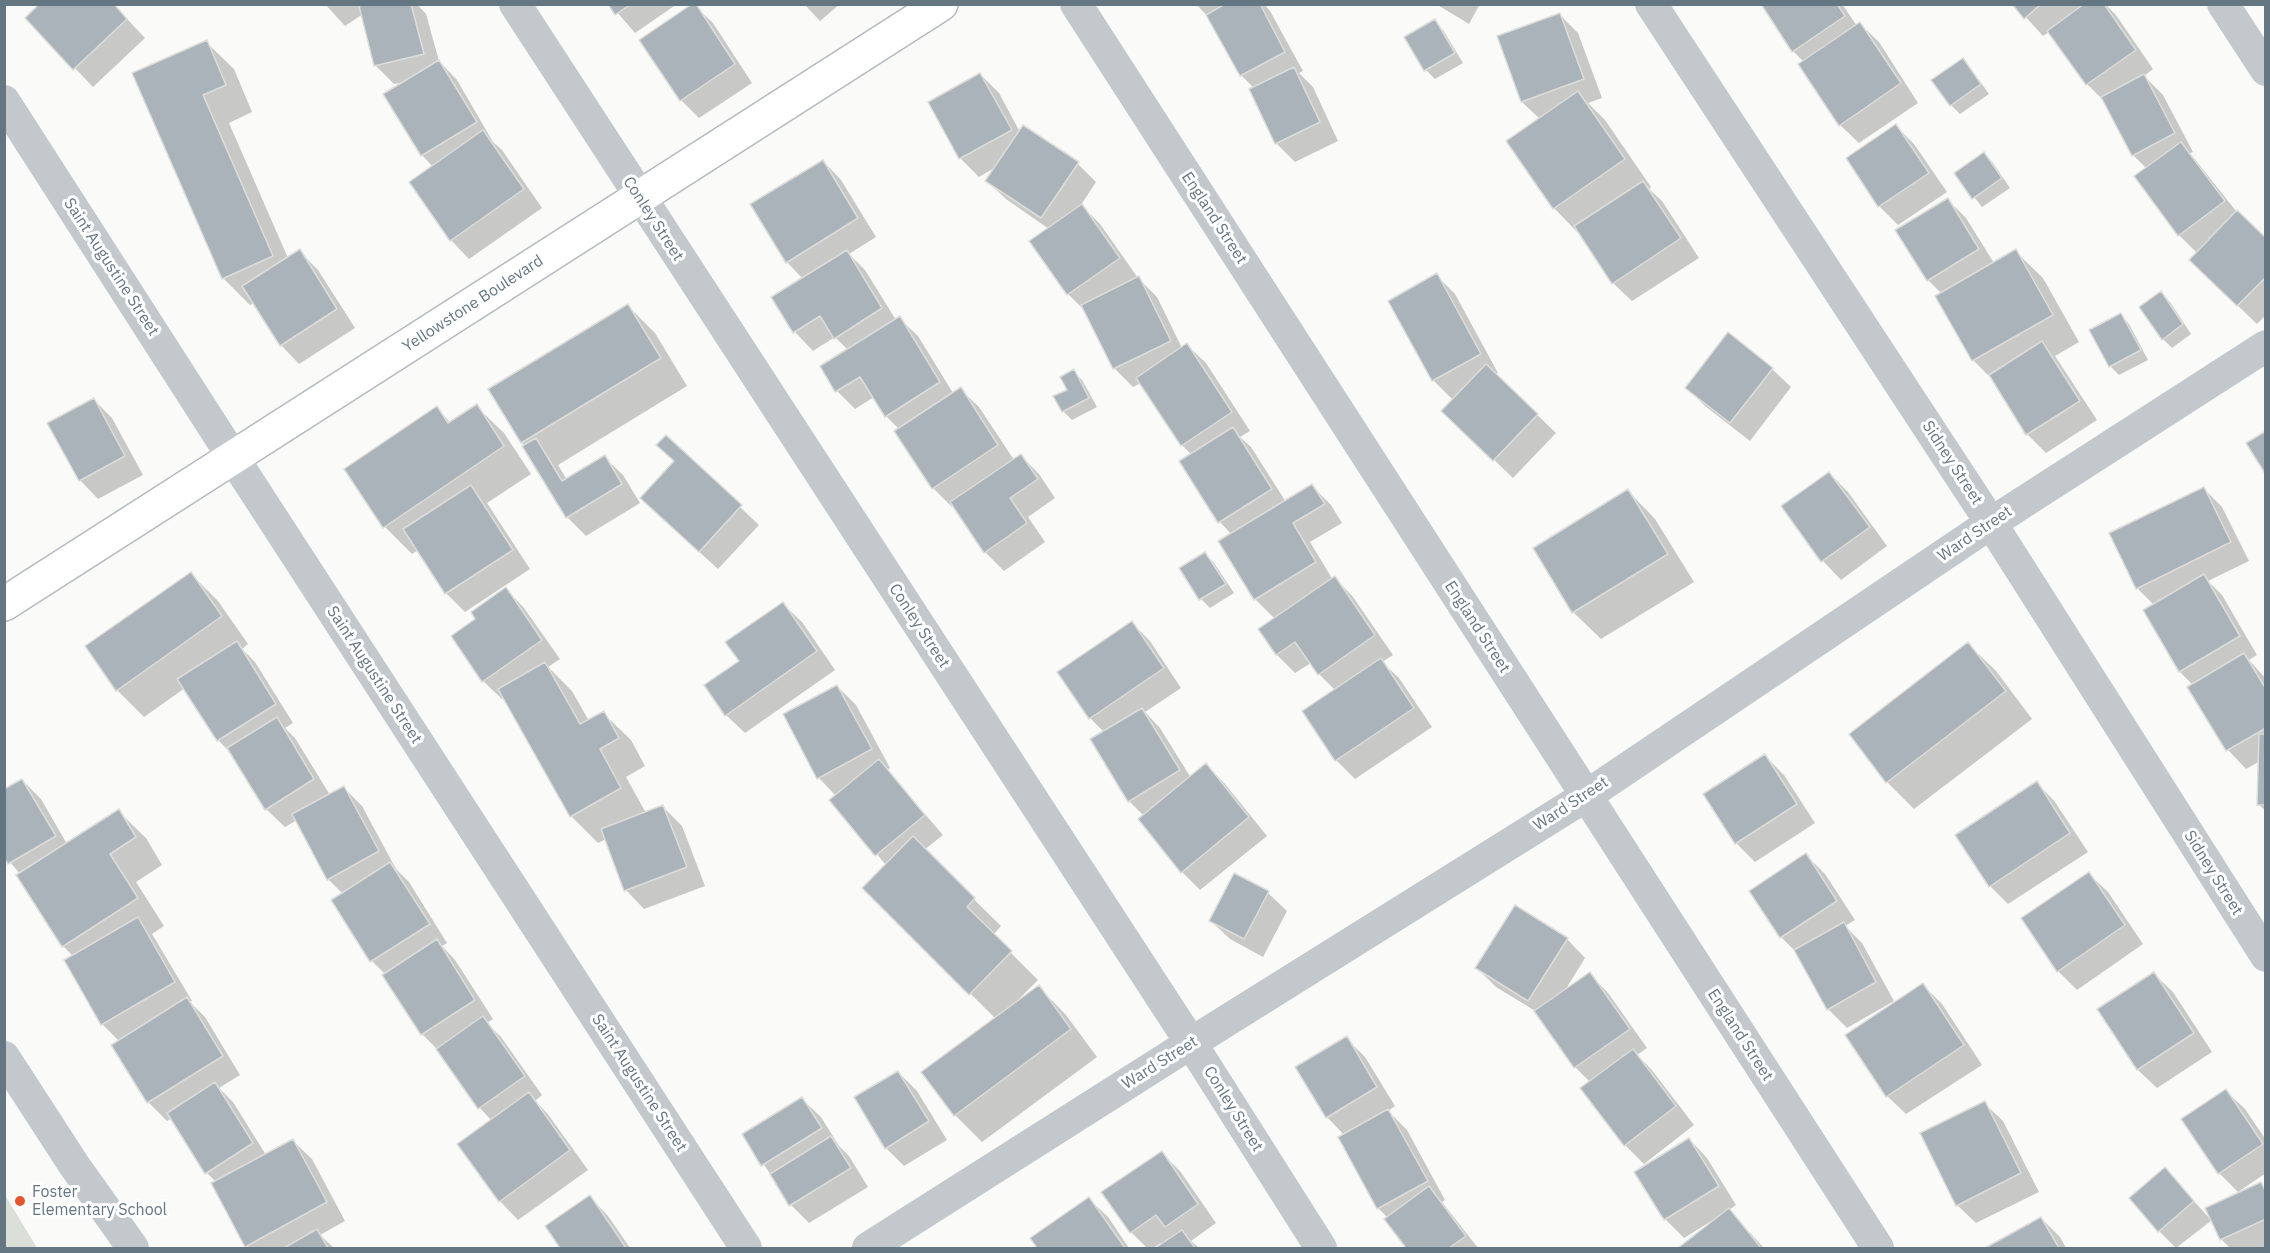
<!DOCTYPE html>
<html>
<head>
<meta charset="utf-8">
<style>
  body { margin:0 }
  #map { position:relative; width:2270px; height:1253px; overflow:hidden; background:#fafaf8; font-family:"IBM Plex Sans",sans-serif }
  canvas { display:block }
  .frame { position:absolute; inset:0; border:6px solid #657683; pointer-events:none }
</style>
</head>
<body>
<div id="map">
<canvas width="2270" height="1253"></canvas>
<div class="frame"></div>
</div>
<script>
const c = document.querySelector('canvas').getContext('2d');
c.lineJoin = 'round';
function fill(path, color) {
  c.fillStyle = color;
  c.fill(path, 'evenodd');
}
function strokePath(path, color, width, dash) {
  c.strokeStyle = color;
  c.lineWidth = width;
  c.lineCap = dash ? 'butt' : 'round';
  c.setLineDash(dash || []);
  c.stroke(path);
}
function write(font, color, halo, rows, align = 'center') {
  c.font = font + ' "IBM Plex Sans",sans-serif';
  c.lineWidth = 6;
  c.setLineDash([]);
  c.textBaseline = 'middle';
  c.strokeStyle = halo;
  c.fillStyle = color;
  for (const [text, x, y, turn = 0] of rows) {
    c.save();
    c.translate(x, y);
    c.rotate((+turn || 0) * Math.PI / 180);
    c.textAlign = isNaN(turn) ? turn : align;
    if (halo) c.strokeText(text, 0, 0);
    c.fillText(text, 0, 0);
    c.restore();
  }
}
fill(new Path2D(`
  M 5,1195 L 37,1248 L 5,1248 Z`), '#dadfd7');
fill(new Path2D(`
  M 113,4 L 145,38 L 93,87 L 27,18 Z
  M 325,4 L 417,4 L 426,14 L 439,61 L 457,80 L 493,142 L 502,150 L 542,208 L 469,259 L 451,240 L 433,167 L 422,155 L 404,82 L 394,84 L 376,66 L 363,14 L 345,26 Z
  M 610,4 L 677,4 L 635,33 Z
  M 804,4 L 840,4 L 820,21 Z
  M 1196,4 L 1264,4 L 1270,11 L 1303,71 L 1299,73 L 1313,87 L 1338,141 L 1295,162 L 1276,143 L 1251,90 L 1254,88 L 1241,75 L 1210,19 Z
  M 1436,4 L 1480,4 L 1469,24 Z
  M 1762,4 L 1842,4 L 1857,26 L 1860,24 L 1879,42 L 1918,103 L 1859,143 L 1840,125 L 1804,62 L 1793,51 Z
  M 2014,4 L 2105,4 L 2116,15 L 2153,69 L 2144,76 L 2163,95 L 2193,152 L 2190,153 L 2236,211 L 2266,241 L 2266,315 L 2257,324 L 2209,278 L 2197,253 L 2179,235 L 2147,169 L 2133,155 L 2106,103 L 2087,84 L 2049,32 L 2043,36 Z
  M 694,5 L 713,23 L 752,83 L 699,118 L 681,100 Z
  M 1559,14 L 1578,33 L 1602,98 L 1588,103 L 1605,120 L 1651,187 L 1649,189 L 1662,201 L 1699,258 L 1632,301 L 1613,283 L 1581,236 L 1554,208 L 1508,141 L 1540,119 L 1522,102 L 1499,37 Z
  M 1434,21 L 1443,30 L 1463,63 L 1435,79 L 1426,70 L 1406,38 Z
  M 206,42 L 234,69 L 252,112 L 229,123 L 288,258 L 299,251 L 318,270 L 355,328 L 299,364 L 281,345 L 255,303 L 250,305 L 223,278 L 134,74 Z
  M 1962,60 L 1971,69 L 1989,94 L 1960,114 L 1951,105 Z
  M 980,74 L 999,93 L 1020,132 L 1078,164 L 1096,182 L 1081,205 L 1100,224 L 1138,278 L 1157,297 L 1182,348 L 1187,345 L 1206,363 L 1250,431 L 1240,437 L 1251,447 L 1286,502 L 1312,486 L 1331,505 L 1342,523 L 1310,542 L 1333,580 L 1335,578 L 1353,597 L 1393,655 L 1382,662 L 1399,678 L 1432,727 L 1355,779 L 1336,760 L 1304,711 L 1335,690 L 1319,674 L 1311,663 L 1295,673 L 1277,655 L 1260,629 L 1275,619 L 1255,599 L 1232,535 L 1220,522 L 1192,455 L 1182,445 L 1141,383 L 1133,387 L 1114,368 L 1087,313 L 1068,294 L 1049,229 L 1006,199 L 987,181 L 996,167 L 979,177 L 960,158 Z
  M 1896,126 L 1914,144 L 1947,192 L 1898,225 L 1879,206 L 1848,158 Z
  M 1984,154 L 1993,163 L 2010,188 L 1982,207 L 1956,174 Z
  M 823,161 L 841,180 L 876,237 L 849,254 L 865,270 L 896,320 L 899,318 L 918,336 L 953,393 L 960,389 L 979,407 L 1014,460 L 1021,456 L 1039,474 L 1055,498 L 1028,517 L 1045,542 L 1004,571 L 985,552 L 954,505 L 952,507 L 933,488 L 899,429 L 886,416 L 874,397 L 855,409 L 837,391 L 848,350 L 835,337 L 813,351 L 795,332 L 773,297 L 803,279 L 787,262 Z
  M 1948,200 L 1966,218 L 1994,263 L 2015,251 L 2043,278 L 2079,342 L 2055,356 L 2097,420 L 2046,453 L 2027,434 L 1996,383 L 1973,360 L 1942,294 L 1928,280 Z
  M 1436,275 L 1455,294 L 1498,373 L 1495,374 L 1556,433 L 1513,478 L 1462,429 L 1453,400 L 1433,380 Z
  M 2161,293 L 2170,302 L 2191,334 L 2172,348 L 2163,339 Z
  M 628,306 L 655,333 L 687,386 L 558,465 L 567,480 L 604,457 L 623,475 L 640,503 L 586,536 L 568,518 L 490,390 Z
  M 2120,315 L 2129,324 L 2148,360 L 2119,375 L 2110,366 Z
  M 1728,334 L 1772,369 L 1791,387 L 1750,441 L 1705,406 L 1687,388 Z
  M 1073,371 L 1082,380 L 1097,407 L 1072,420 L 1063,411 Z
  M 94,400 L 112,418 L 143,475 L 98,499 L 80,480 Z
  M 476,406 L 504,433 L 531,474 L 487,503 L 530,569 L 465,612 L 446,593 L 418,550 L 412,554 L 385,527 L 436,408 L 451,423 Z
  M 666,437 L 759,525 L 718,569 L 661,517 L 676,462 Z
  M 1829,473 L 1848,492 L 1887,546 L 1841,580 L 1823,561 L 1783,507 Z
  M 2204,489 L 2222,507 L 2249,561 L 2208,581 L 2222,595 L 2257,655 L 2249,660 L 2266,679 L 2266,811 L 2259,805 L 2260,761 L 2246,769 L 2228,750 L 2189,687 L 2193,685 L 2180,672 L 2145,610 L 2154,605 L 2137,588 Z
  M 1628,491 L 1655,519 L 1694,582 L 1601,639 L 1573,612 Z
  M 1205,554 L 1214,563 L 1234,593 L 1210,608 L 1201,599 L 1181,569 Z
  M 191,574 L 218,601 L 248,644 L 242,649 L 255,662 L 293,723 L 285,728 L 295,738 L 330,795 L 344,788 L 362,806 L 396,869 L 409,882 L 447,943 L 442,946 L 455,960 L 493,1019 L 487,1023 L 501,1037 L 542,1095 L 535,1101 L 547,1113 L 588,1170 L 518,1220 L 500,1201 L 492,1121 L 480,1108 L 440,1052 L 422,1034 L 386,975 L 372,961 L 343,894 L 328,879 L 297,820 L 285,827 L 266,809 L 233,755 L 218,740 L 185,688 L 144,717 L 117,690 Z
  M 506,589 L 524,608 L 560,659 L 548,667 L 572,691 L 589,721 L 603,713 L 631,740 L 645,766 L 626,777 L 646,813 L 663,807 L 682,826 L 705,886 L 644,909 L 626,890 L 606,839 L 598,843 L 571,816 L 504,697 L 502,699 L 483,681 L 477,619 Z
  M 783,604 L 802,622 L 835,670 L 745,733 L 726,715 L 741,661 Z
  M 1132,623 L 1150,641 L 1181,688 L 1145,712 L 1160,728 L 1191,778 L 1206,765 L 1225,784 L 1267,836 L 1200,890 L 1182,872 L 1144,816 L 1129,801 L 1104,732 L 1090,718 Z
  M 1968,644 L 1996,671 L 2032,719 L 1914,809 L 1887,782 Z
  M 837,686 L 856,705 L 890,768 L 887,770 L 943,835 L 924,850 L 1001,926 L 993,935 L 1038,980 L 1018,1000 L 1019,1002 L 1039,987 L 1066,1015 L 1097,1057 L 982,1142 L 955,1115 L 996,1019 L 864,888 L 886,865 L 831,800 L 836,796 L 819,778 L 785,715 Z
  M 1765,756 L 1784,775 L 1815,823 L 1755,862 L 1736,843 Z
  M 22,780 L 41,799 L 67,844 L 118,811 L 146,838 L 162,865 L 136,882 L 164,926 L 152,934 L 192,1001 L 190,1002 L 205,1017 L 240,1075 L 219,1088 L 233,1102 L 266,1155 L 293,1141 L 312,1159 L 345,1221 L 320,1235 L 334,1248 L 249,1248 L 216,1182 L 207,1173 L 172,1118 L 167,1121 L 148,1102 L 119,1041 L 102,1024 L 73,956 L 63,946 L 20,874 L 4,855 Z
  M 2037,783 L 2055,802 L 2088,852 L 2008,904 L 1990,886 Z
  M 1806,855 L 1825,874 L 1855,920 L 1845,926 L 1862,943 L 1894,1001 L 1847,1028 L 1828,1009 L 1798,954 L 1781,937 L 1751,891 Z
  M 2089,874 L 2108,892 L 2143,944 L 2077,990 L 2058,971 Z
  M 1268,893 L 1287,911 L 1263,957 L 1230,939 L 1211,921 Z
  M 1567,939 L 1585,958 L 1564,992 L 1590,974 L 1608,993 L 1647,1048 L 1637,1055 L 1651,1069 L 1694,1125 L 1644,1164 L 1625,1145 L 1583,1089 L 1591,1083 L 1575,1067 L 1537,1012 L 1496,987 L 1477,968 Z
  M 2154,974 L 2173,992 L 2212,1052 L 2157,1088 L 2138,1070 L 2099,1009 Z
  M 1923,985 L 1942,1004 L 1982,1065 L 1906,1114 L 1887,1096 Z
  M 1346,1038 L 1365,1057 L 1395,1106 L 1388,1111 L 1407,1130 L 1445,1200 L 1442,1202 L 1478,1248 L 1407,1248 L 1386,1219 L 1388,1218 L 1378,1208 L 1344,1135 L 1327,1117 Z
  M 898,1072 L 917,1091 L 947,1140 L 904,1166 L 886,1148 Z
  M 2226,1091 L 2245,1109 L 2266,1140 L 2266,1173 L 2238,1192 L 2219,1173 Z
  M 802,1099 L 821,1117 L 839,1146 L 849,1156 L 868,1187 L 809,1223 L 791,1205 L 744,1135 Z
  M 1984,1103 L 2003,1121 L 2039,1192 L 1976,1223 L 1957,1205 Z
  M 1689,1139 L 1707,1158 L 1736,1205 L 1729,1210 L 1764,1248 L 1680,1248 L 1714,1222 L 1713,1220 L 1684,1238 L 1665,1219 L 1636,1172 Z
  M 1161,1153 L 1180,1171 L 1216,1223 L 1191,1241 L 1199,1248 L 1158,1248 L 1163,1245 L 1161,1243 L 1153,1248 L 1147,1248 L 1131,1232 Z
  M 2165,1169 L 2211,1220 L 2261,1184 L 2266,1189 L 2266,1246 L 2260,1248 L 2230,1248 L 2221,1239 L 2212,1220 L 2176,1248 L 2159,1231 Z
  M 590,1197 L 608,1216 L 630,1248 L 562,1248 L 547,1226 Z
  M 1089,1199 L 1108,1217 L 1129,1248 L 1039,1248 L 1032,1238 Z
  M 2041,1218 L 2060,1237 L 2066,1248 L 1988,1248 Z`), '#0003');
const building = new Path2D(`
  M 39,4 L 114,4 L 127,19 L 73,70 L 25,18 Z
  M 366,4 L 411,4 L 424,54 L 374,66 L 359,6 Z
  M 608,4 L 631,4 L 615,15 Z
  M 692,4 L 696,4 L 735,64 L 680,101 L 639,40 Z
  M 1225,4 L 1260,4 L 1285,52 L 1240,76 L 1206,15 Z
  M 1761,4 L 1837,4 L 1845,16 L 1792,52 Z
  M 2012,4 L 2041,4 L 2024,19 Z
  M 2084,4 L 2104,4 L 2136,50 L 2086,85 L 2047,31 Z
  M 1560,13 L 1584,79 L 1521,102 L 1497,36 Z
  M 1435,19 L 1455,53 L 1424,71 L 1404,37 Z
  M 1860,22 L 1901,83 L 1839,126 L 1798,64 Z
  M 207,40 L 226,85 L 203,95 L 273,256 L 222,279 L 132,73 Z
  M 1963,58 L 1981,84 L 1950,106 L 1931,80 Z
  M 439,60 L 477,122 L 421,156 L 383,94 Z
  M 1294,67 L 1320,122 L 1275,144 L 1249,89 Z
  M 980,73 L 1012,130 L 959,159 L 928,102 Z
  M 2144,74 L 2175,133 L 2132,156 L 2101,97 Z
  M 1578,91 L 1625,159 L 1553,209 L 1506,141 Z
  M 1896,124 L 1929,173 L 1878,207 L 1846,158 Z
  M 1023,125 L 1079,162 L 1041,218 L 985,181 Z
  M 483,130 L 524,189 L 450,241 L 409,182 Z
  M 2181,142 L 2225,201 L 2178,236 L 2134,176 Z
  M 1984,152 L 2002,178 L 1972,199 L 1954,173 Z
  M 823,160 L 858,218 L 786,263 L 750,204 Z
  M 1643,181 L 1681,238 L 1612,284 L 1574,226 Z
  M 1948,198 L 1979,249 L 1927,281 L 1895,230 Z
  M 1082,204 L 1120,258 L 1067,295 L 1029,241 Z
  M 2237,210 L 2266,238 L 2266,277 L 2237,306 L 2189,260 Z
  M 300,249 L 337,309 L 280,346 L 242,286 Z
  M 2016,249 L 2053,315 L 1972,361 L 1935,296 Z
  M 847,250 L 882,308 L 834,339 L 820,316 L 793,333 L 771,297 Z
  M 1437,273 L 1481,354 L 1432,381 L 1388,301 Z
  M 1139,276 L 1171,341 L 1113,369 L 1081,305 Z
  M 2161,291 L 2183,324 L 2162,340 L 2139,307 Z
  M 628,304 L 661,358 L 521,443 L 488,389 Z
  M 2121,313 L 2141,350 L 2109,367 L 2089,330 Z
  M 900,316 L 940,382 L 885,417 L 860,377 L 835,392 L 820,366 Z
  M 1728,332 L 1773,368 L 1730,423 L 1685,388 Z
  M 2042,341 L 2080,401 L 2026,435 L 1989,375 Z
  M 1187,343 L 1232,412 L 1181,446 L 1136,378 Z
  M 1486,364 L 1538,414 L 1493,461 L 1441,411 Z
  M 1074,369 L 1089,398 L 1062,412 L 1053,396 L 1067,390 L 1060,377 Z
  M 961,387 L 998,445 L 932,489 L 894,431 Z
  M 94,398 L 125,456 L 79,481 L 47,423 Z
  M 477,404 L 504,446 L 383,528 L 344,469 L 437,406 L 448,423 Z
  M 1233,427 L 1272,489 L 1218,523 L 1179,461 Z
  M 2266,431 L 2266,475 L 2246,443 Z
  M 666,435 L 742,505 L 699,552 L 640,498 L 674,461 L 656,445 Z
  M 536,438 L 562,481 L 605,455 L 622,484 L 566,518 L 522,446 Z
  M 1021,454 L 1038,479 L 1010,498 L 1027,523 L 984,553 L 950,502 Z
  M 1829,472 L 1870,527 L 1821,562 L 1781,506 Z
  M 1312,484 L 1325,504 L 1293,523 L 1316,562 L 1254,600 L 1218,541 Z
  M 471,485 L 513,550 L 445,594 L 403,529 Z
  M 2204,487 L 2231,542 L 2136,589 L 2109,533 Z
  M 1628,489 L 1668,554 L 1572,613 L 1533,548 Z
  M 1205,552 L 1226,584 L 1199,600 L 1179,568 Z
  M 191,572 L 222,616 L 116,691 L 85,646 Z
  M 2204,574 L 2240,636 L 2179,672 L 2143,610 Z
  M 1335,576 L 1375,635 L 1318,675 L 1295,642 L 1276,655 L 1258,629 Z
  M 506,587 L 542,640 L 482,682 L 451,636 L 475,619 L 471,612 Z
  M 783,602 L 817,651 L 725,716 L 704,685 L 739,661 L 725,642 Z
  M 1132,621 L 1164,668 L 1089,719 L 1057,672 Z
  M 237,641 L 276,704 L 217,741 L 177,679 Z
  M 1968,642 L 2006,691 L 1886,783 L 1849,734 Z
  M 2244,653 L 2266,689 L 2266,728 L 2226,751 L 2187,687 Z
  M 1381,658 L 1414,708 L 1335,761 L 1302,711 Z
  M 545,662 L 580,724 L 604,711 L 619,738 L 600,749 L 621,788 L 570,817 L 498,689 Z
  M 837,685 L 872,749 L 817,779 L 783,714 Z
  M 1142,708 L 1180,770 L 1128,802 L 1090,739 Z
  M 277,717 L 314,779 L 265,810 L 227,748 Z
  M 2259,734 L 2266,734 L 2266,805 L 2257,805 Z
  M 1765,754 L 1797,804 L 1735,844 L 1703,794 Z
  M 879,759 L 925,815 L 875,856 L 829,800 Z
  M 1206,763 L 1249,817 L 1181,873 L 1138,819 Z
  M 22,779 L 56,836 L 8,864 L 4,858 L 4,789 Z
  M 2037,781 L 2070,833 L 1989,887 L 1955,835 Z
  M 344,786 L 379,851 L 327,880 L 292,814 Z
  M 663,805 L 687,867 L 624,891 L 601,829 Z
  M 119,809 L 136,837 L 110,854 L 138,898 L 62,947 L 16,875 Z
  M 913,836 L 975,898 L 967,907 L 1012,951 L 969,995 L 862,888 Z
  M 1806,853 L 1837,901 L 1780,938 L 1749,891 Z
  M 390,862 L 430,924 L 370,962 L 331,900 Z
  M 2089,872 L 2125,925 L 2057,972 L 2021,918 Z
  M 1234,873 L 1269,891 L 1244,939 L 1209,921 Z
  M 1515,905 L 1568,938 L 1528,1001 L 1475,968 Z
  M 138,917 L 175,982 L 101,1025 L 64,960 Z
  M 1844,922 L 1876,982 L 1827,1010 L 1794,950 Z
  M 437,939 L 475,1000 L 421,1035 L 382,975 Z
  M 1590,972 L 1630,1029 L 1574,1068 L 1534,1011 Z
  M 2154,972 L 2194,1033 L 2137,1070 L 2097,1009 Z
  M 1923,983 L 1964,1045 L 1886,1097 L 1845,1035 Z
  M 1039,985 L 1071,1029 L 954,1116 L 921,1072 Z
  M 187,997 L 223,1056 L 147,1103 L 111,1045 Z
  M 483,1016 L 525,1076 L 478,1109 L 436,1049 Z
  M 1347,1036 L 1377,1087 L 1326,1118 L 1295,1067 Z
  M 1633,1049 L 1676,1106 L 1624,1146 L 1580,1088 Z
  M 898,1071 L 929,1121 L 885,1149 L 854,1097 Z
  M 215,1082 L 253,1143 L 205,1174 L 167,1113 Z
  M 2226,1089 L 2263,1144 L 2218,1174 L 2181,1119 Z
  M 529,1092 L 570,1150 L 499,1202 L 457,1144 Z
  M 802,1097 L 822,1128 L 761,1166 L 742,1134 Z
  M 1985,1101 L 2021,1173 L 1956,1206 L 1920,1133 Z
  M 1388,1109 L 1428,1181 L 1377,1209 L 1338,1137 Z
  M 831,1136 L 851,1168 L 789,1206 L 770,1174 Z
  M 1689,1138 L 1719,1186 L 1664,1220 L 1634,1172 Z
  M 293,1139 L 327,1202 L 245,1247 L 211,1183 Z
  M 1162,1151 L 1198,1204 L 1165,1227 L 1156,1215 L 1130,1233 L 1101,1192 Z
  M 2165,1167 L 2194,1201 L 2158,1232 L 2129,1198 Z
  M 2261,1182 L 2266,1192 L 2266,1219 L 2220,1240 L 2205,1208 Z
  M 1429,1186 L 1466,1236 L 1449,1248 L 1406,1248 L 1384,1219 Z
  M 590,1195 L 626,1248 L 560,1248 L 545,1226 Z
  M 1089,1197 L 1125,1248 L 1037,1248 L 1030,1238 Z
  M 1729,1208 L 1761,1248 L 1678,1248 Z
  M 2041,1217 L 2059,1248 L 1985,1248 Z
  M 317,1229 L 328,1248 L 284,1248 Z
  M 1182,1230 L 1195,1248 L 1155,1248 Z`);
fill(building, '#aab3b9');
strokePath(building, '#dcdcda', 1.5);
const secondary = new Path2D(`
  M 4,604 L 941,4`);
strokePath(secondary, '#b3babf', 36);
strokePath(new Path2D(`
  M 515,4 L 1191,1043 L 1321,1248
  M 1076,4 L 1878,1248
  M 1651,4 L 1991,523 L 2266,956
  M 2223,4 L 2266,70
  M 4,101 L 234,459 L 746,1248
  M 4,1057 L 74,1165 L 133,1248
  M 868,1248 L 1191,1043 L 1586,796 L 1991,523 L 2266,346`), '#c3c8cc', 32);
strokePath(secondary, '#fff', 33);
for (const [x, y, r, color] of [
  [20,1201,6,"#e4572e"]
]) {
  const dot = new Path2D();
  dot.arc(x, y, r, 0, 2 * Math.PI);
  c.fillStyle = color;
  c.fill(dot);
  strokePath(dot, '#fff', 2);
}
write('16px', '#657683', '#fff', [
  ["England Street",1214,218,57],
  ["Conley Street",653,219,57],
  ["Saint Augustine Street",111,267,57],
  ["Yellowstone Boulevard",473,304,-33],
  ["Sidney Street",1952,463,57],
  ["Ward Street",1975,534,-34],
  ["Conley Street",919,626,57],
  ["England Street",1477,627,57],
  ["Saint Augustine Street",374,675,57],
  ["Ward Street",1571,804,-33],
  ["Sidney Street",2213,873,58],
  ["England Street",1740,1035,57],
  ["Ward Street",1160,1063,-32],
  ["Saint Augustine Street",639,1083,57],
  ["Conley Street",1233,1109,58]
]);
write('16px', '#657683', '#fff', [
  ["Foster",32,1192],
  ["Elementary School",32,1210]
], 'left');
</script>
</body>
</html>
